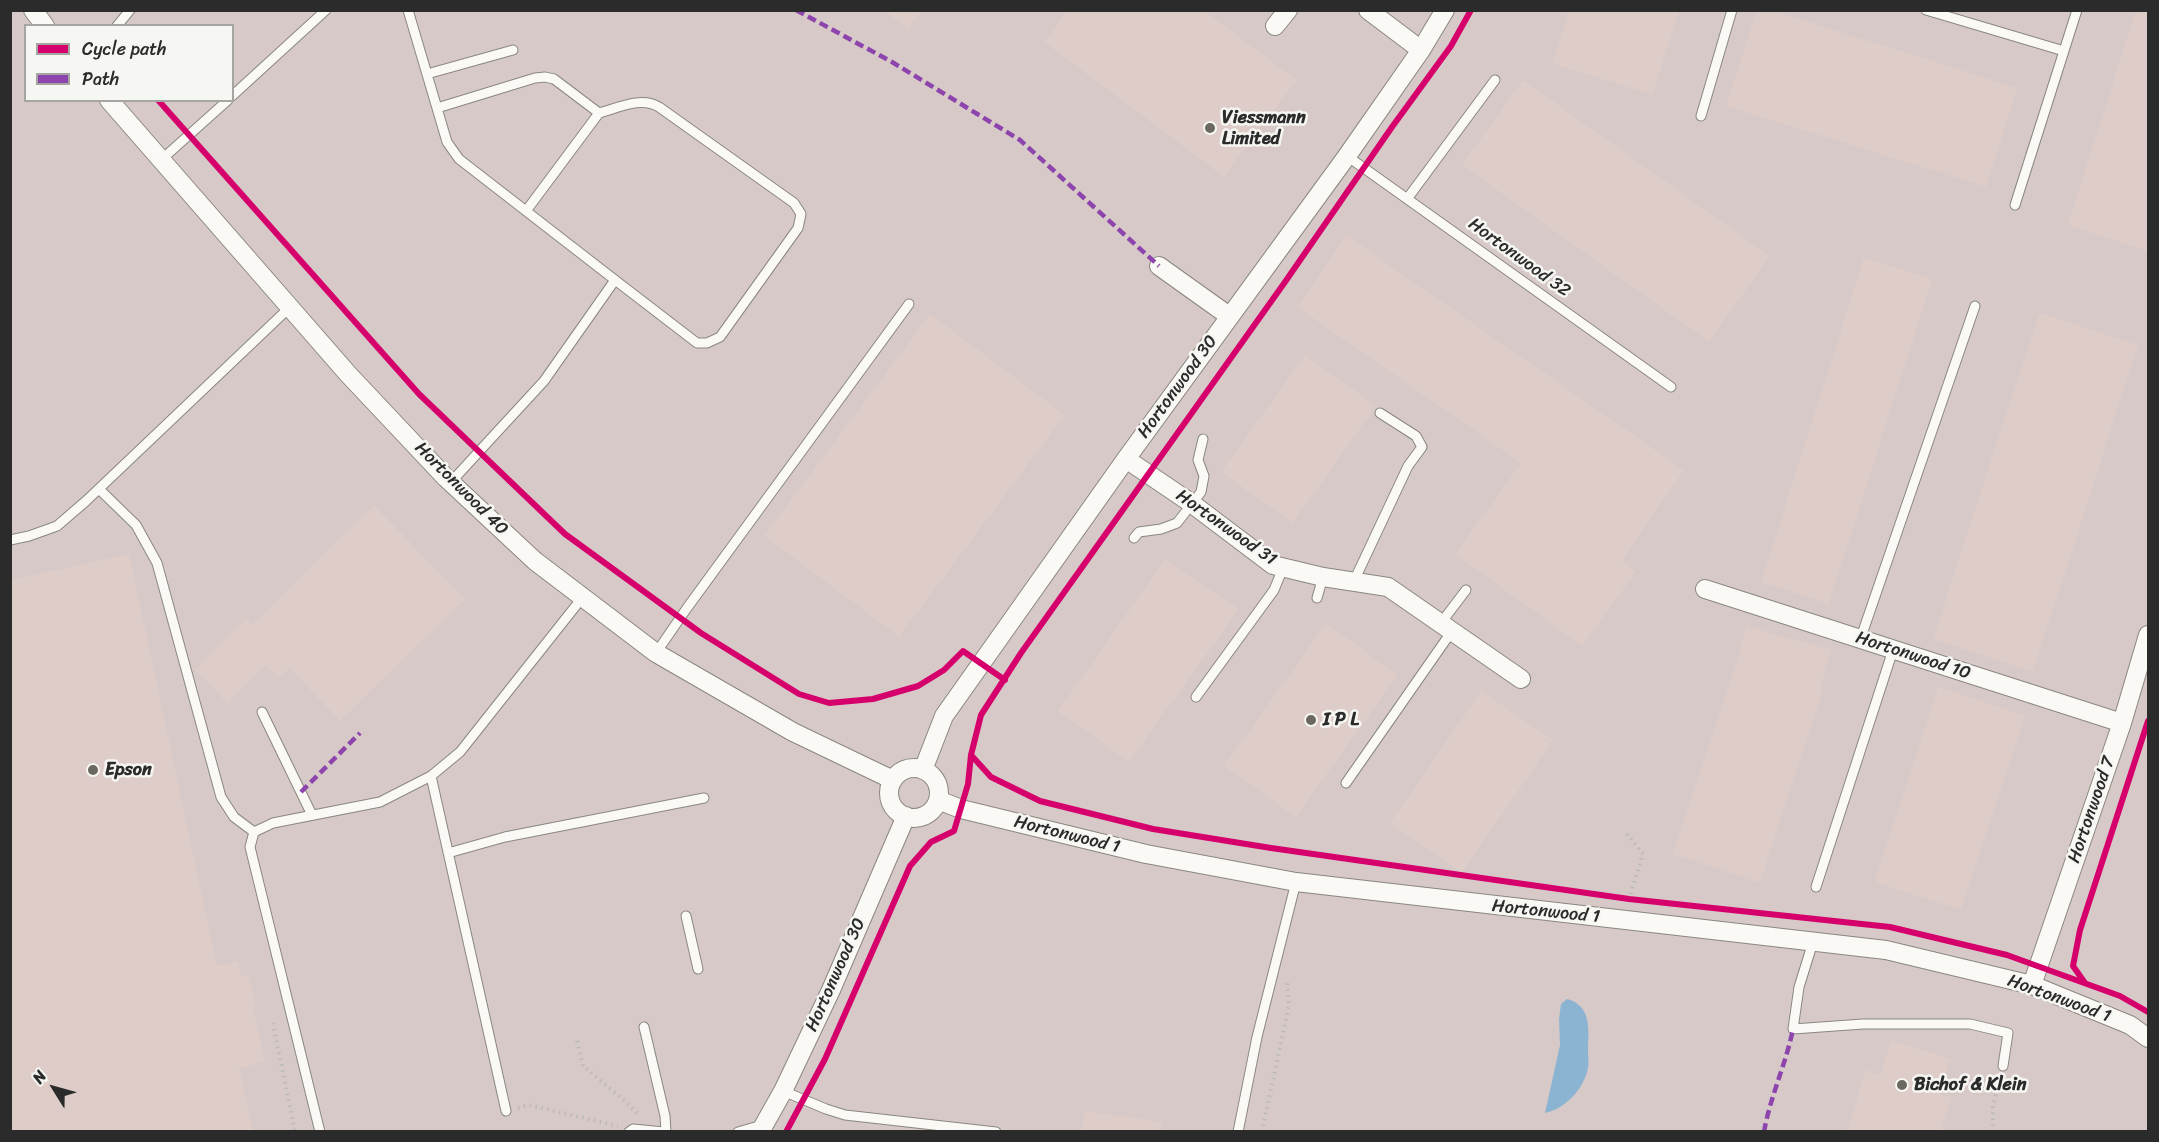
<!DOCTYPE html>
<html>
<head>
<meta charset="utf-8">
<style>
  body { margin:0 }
  #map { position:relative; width:2159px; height:1142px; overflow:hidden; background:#dfd8c5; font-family:Sriracha,sans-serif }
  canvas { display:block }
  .frame { position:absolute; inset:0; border:12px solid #2b2b2b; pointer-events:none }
  .legend { position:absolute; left:24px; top:24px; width:210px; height:78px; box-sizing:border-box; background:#f6f6f2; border:2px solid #a5a5a2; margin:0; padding:8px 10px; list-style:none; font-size:18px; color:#2b2b2b }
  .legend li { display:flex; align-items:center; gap:12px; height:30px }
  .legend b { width:30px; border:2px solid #a5a5a2 }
  .north { position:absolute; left:24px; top:1058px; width:60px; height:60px; -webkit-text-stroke:4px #f6f6f2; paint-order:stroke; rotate:307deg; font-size:16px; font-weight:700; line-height:24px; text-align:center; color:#2b2b2b }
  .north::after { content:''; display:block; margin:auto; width:21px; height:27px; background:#2b2b2b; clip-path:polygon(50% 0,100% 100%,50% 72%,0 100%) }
</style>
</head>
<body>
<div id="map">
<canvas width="2159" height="1142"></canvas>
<div class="frame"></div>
<ul class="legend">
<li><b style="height:8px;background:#d6006c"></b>Cycle path</li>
<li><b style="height:8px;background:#8e44ad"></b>Path</li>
</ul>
<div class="north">N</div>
</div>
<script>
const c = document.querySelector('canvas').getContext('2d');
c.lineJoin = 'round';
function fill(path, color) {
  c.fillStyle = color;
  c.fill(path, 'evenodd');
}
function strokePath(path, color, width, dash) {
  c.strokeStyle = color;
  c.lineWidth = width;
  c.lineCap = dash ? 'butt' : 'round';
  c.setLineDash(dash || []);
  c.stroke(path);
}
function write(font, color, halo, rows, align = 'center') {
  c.font = font + ' Sriracha,sans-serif';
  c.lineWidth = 5;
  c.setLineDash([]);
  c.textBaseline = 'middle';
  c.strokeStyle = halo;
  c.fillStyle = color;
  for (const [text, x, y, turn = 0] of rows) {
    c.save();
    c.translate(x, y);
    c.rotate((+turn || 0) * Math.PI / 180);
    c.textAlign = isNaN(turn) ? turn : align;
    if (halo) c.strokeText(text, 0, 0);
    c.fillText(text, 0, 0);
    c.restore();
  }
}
fill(new Path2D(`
  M 11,11 L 2148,11 L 2148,1131 L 11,1131 ZM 26,26 L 232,26 L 232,100 L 26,100 Z`), '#d7c9c8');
fill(new Path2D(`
  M 1567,999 C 1591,1005 1589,1029 1588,1049 C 1588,1055 1589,1062 1588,1068 C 1584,1089 1565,1109 1545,1113 L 1560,1045 L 1559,1019 L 1561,1004 Z`), '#8bb4d2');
fill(new Path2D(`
  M 884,10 L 922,10 L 908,29 Z
  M 1067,10 L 1204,10 L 1297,80 L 1224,177 L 1044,42 Z
  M 1569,10 L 1680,10 L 1652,95 L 1552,63 Z
  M 1757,10 L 1772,10 L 2017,88 L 1986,187 L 1726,106 Z
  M 2136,10 L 2148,10 L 2148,251 L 2068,225 Z
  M 1523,80 L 1770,256 L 1709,342 L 1462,165 Z
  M 1346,235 L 1684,470 L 1622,561 L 1636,572 L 1582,646 L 1455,554 L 1521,463 L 1297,307 Z
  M 1864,258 L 1932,279 L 1829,604 L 1761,582 Z
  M 2039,313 L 2138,345 L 2033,672 L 1933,639 Z
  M 930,314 L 1065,415 L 899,637 L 764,536 Z
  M 1305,355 L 1376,406 L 1293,523 L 1221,472 Z
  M 374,505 L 465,599 L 340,721 L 289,668 L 279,678 L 266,665 L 227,703 L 195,670 L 246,619 L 252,625 Z
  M 129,554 L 217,966 L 238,961 L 241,976 L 249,975 L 256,1007 L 253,1008 L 265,1062 L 239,1068 L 253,1131 L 10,1131 L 10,580 Z
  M 1165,559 L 1239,609 L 1129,762 L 1058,711 Z
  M 1326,623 L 1398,675 L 1296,817 L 1224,766 Z
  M 1746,626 L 1831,650 L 1820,689 L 1823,690 L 1760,883 L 1673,854 L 1737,661 Z
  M 1938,687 L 2025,716 L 1961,910 L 1874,882 Z
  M 1481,691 L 1553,740 L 1462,873 L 1390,823 Z
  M 1891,1040 L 1950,1059 L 1939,1094 L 1951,1098 L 1941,1131 L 1847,1131 L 1866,1070 L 1881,1075 Z
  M 1085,1111 L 1162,1122 L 1161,1131 L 1082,1131 Z`), '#ddccc8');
const service = new Path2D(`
  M 408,10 L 447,142 L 459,159 L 615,280
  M 1926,10 L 2064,51
  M 117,26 L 130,10
  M 427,74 L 513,50
  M 232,96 L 326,10
  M 437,108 L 535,78 L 545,77 L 554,79 L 599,113 L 526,211
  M 1701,116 L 1732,10
  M 1347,156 L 1671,387
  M 161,160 L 228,100
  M 1407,199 L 1495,80
  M 2015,205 L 2077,10
  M 451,482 L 544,381 L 615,280 L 697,343 L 707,343 L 720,337 L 798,228 L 801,214 L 794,203 L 659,107 C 641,96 618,108 599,113
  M 99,489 L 136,525 L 157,563 L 221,797 L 234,817 L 254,832
  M 1134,538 L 1139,532 L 1161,529 L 1177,523 L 1201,492 L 1204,476 L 1198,460 L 1203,439
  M 10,540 L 29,536 L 57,526 L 86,501 L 289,308
  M 1354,581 L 1408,466 L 1422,447 L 1416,436 L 1380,413
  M 1317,598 L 1323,577
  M 1441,623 L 1466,590
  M 1860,640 L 1975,306
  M 656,653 L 687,608 L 909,304
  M 1196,697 L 1274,590 L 1283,568
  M 262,712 L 312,815
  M 431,776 L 506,1111
  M 1346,783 L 1452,631
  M 448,853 L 505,837 L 704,798
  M 1816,887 L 1893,650
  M 686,916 L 698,969
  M 1813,942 L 1799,987 L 1793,1029 L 1863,1024 L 1970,1024 L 2008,1033 L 2003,1066
  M 644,1027 L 665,1116 L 666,1132
  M 783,1091 L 826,1109 L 845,1115 L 996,1132
  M 320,1132 L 250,847 L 254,832 L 273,823 L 380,802 L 431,776 L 460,752 L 582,598
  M 629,1132 L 633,1129 L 664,1132
  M 738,1132 L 762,1125
  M 1238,1132 L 1257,1037 L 1296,882`);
const minor = new Path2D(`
  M 33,10 L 45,26
  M 1368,10 L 1421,50
  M 1275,26 L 1288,10
  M 109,100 L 348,374 L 446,478 L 535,561 L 656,653 L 793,732 L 893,780
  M 1159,266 L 1229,316
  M 1126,459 L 1191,503 L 1273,565 L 1323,577 L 1388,587 L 1521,679
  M 1705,589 L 2122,723
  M889 793a25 25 0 1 1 50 0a25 25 0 1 1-50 0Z
  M 923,770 L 944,716 L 1126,459 L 1347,156 L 1421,50 L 1445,10
  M 938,800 L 961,809 L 1146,854 L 1296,882 L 1886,950 L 2032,985 L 2130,1025 L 2148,1038
  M 2032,985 L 2122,723 L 2148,635
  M 760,1132 L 783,1091 L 831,990 L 906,816`);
strokePath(service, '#8a877e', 11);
strokePath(minor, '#8a877e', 20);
strokePath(new Path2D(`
  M 1627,834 L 1643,854 L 1629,899
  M 273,1023 L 295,1132
  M 577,1041 L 583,1066 L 625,1101 L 640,1116
  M 518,1108 L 529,1105 L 618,1126
  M 1262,1132 L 1289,1005 L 1287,980
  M 1993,1132 L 1993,1107 L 2000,1076`), '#bbbab7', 4, [1.5, 4.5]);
strokePath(service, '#faf9f6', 9);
strokePath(minor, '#faf9f6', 18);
strokePath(new Path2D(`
  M 796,10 L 892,62 L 1020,140 L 1159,266
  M 301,792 L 360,733
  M 1764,1132 C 1770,1097 1786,1064 1793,1029`), '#8e44ad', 4.5, [9, 4.5]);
strokePath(new Path2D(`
  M 158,100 L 419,394 L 565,534 L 701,633 L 799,694 L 829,703 L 873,699 L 918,686 L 944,670 L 963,651 L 1005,680
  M 971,755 L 991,777 L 1040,801 L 1153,829 L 1271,848 L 1629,899 L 1890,927 L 2007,955 L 2120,996 L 2148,1012
  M 2085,983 L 2073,966 L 2080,930 L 2148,721
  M 786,1132 L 825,1059 L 910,866 L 931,842 L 954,831 L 968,784 L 971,755 L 981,715 L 1021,653 L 1285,282 L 1392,127 L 1451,46 L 1471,10`), '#d6006c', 6);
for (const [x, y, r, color] of [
  [1210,128,6,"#6a6861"],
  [1311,720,6,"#6a6861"],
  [93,770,6,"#6a6861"],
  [1902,1085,6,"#6a6861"]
]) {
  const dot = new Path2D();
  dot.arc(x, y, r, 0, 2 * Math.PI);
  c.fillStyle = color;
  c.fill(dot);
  strokePath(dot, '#f6f6f2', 2);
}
write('bold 18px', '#2b2b2b', '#f6f6f2', [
  ["Viessmann",1222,118],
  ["Limited",1222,139],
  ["I P L",1323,720],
  ["Epson",105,770],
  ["Bichof & Klein",1914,1085]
], 'left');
write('18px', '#2b2b2b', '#f6f6f2', [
  ["Hortonwood 32",1519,258,36],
  ["Hortonwood 30",1178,387,-54],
  ["Hortonwood 40",461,489,45],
  ["Hortonwood 31",1226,528,35],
  ["Hortonwood 10",1913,656,18],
  ["Hortonwood 7",2092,810,-71],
  ["Hortonwood 1",1067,835,14],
  ["Hortonwood 1",1546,912,6],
  ["Hortonwood 30",836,975,-66],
  ["Hortonwood 1",2059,999,20]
]);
</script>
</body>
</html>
